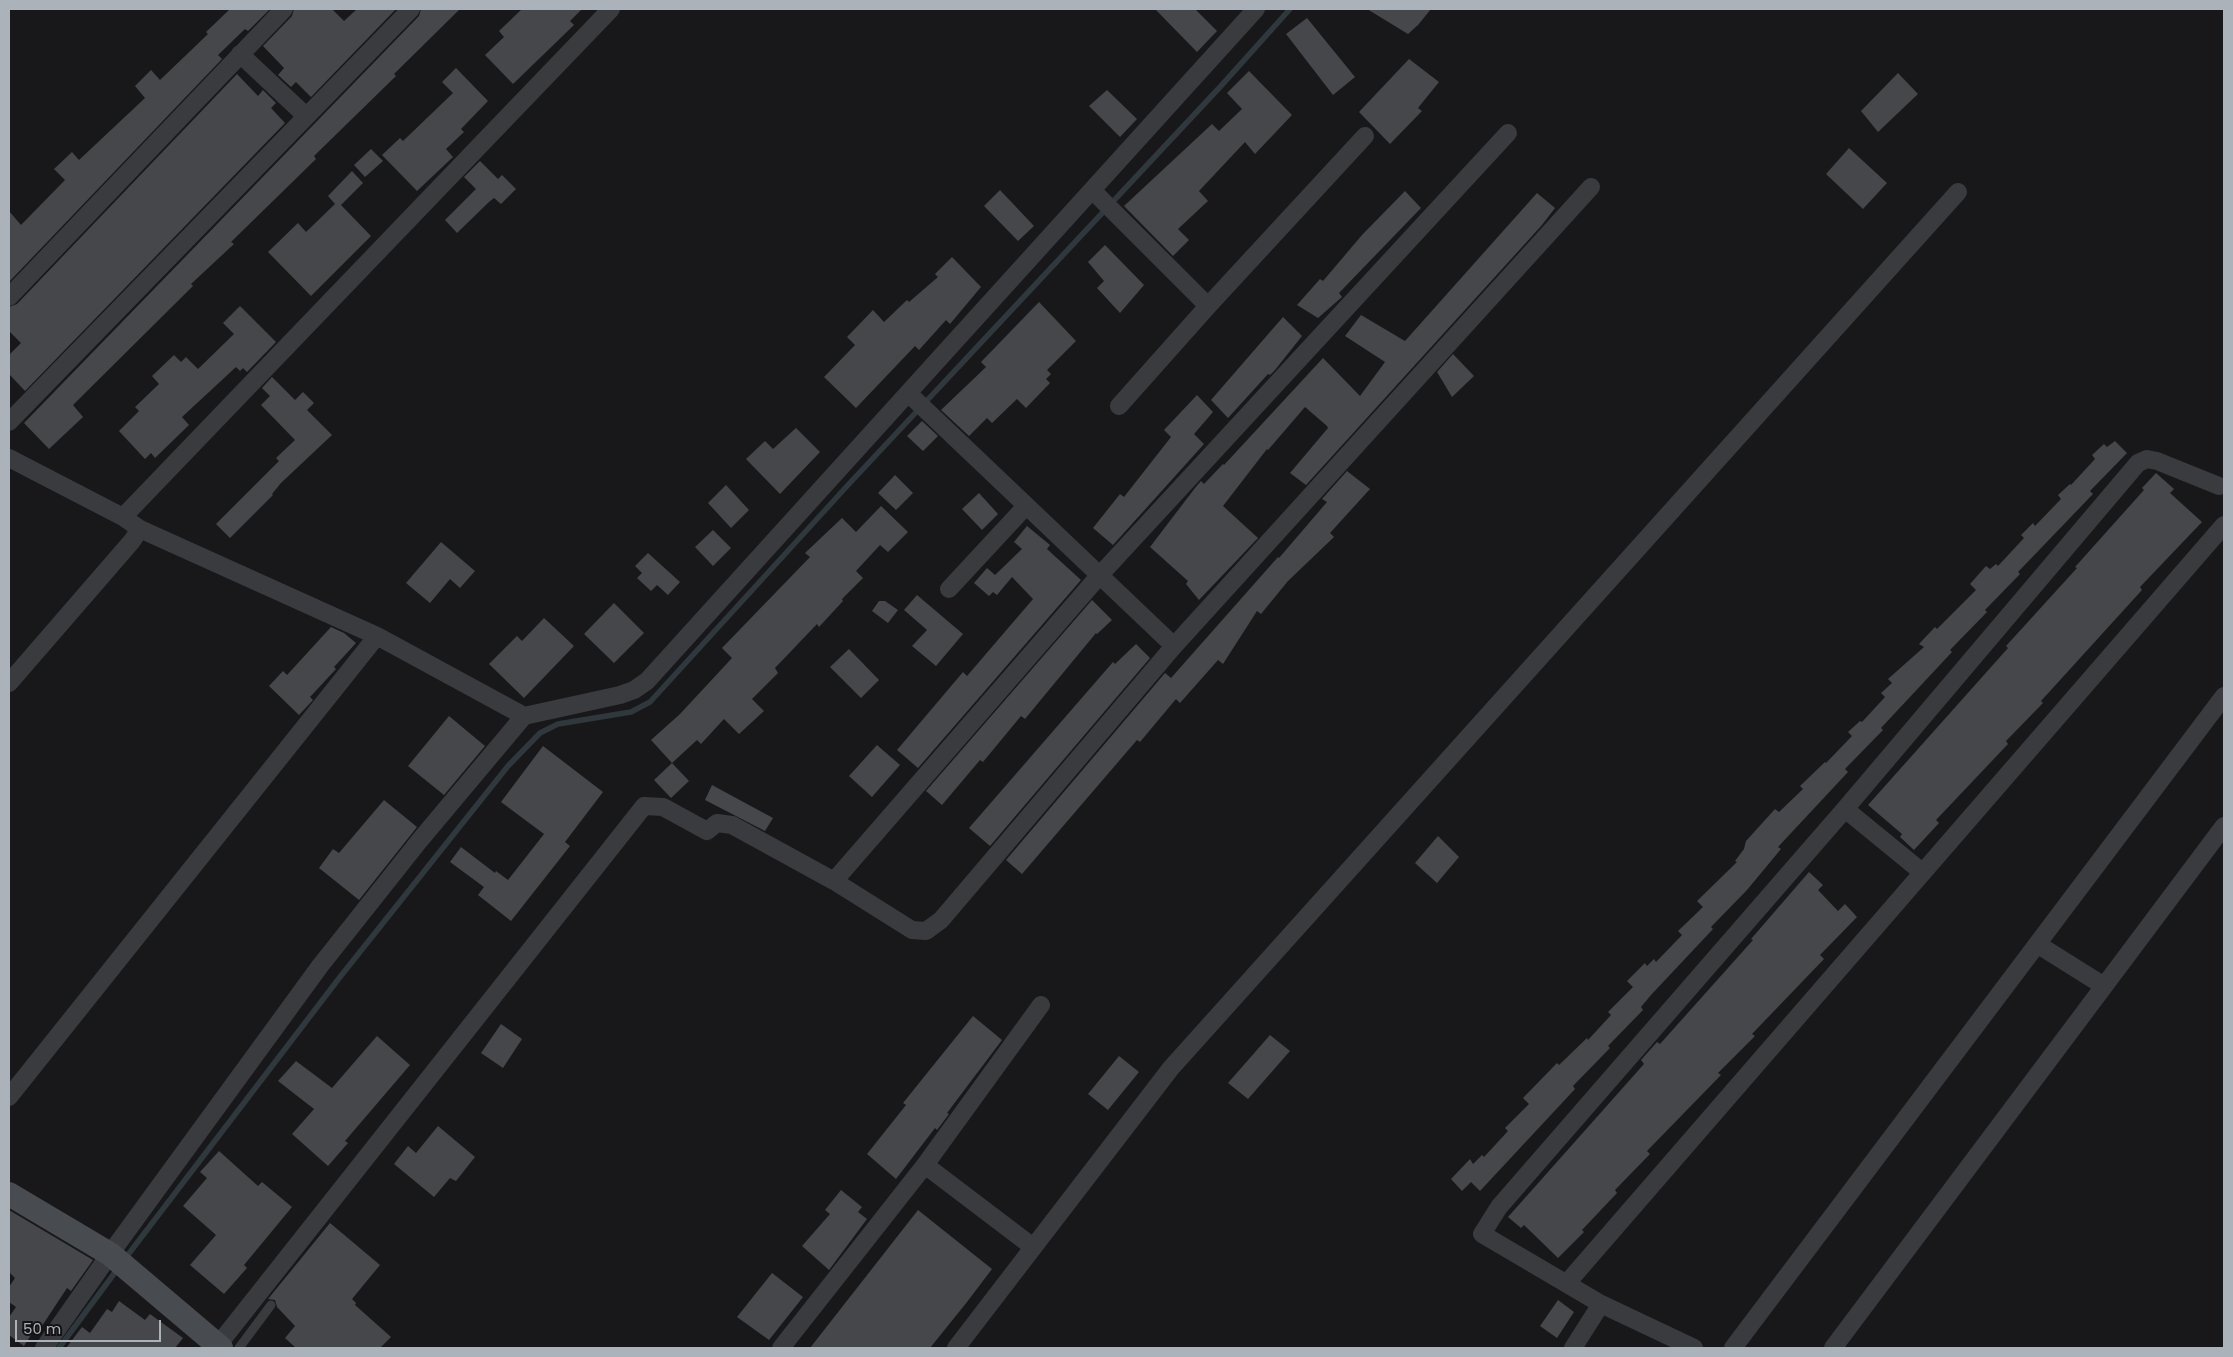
<!DOCTYPE html>
<html>
<head>
<meta charset="utf-8">
<style>
  body { margin:0 }
  #map { position:relative; width:2233px; height:1357px; overflow:hidden; background:#18181a; font-family:Poppins,sans-serif }
  canvas { display:block }
  .frame { position:absolute; inset:0; border:10px solid #abb2b9; pointer-events:none }
  .scale { position:absolute; left:15px; top:1320px; width:146px; height:22px; box-sizing:border-box; border:2px solid #abb2b9; border-top:0; padding-left:6px; font-size:15px; line-height:18px; white-space:nowrap; color:#abb2b9; -webkit-text-stroke:4px #131315; paint-order:stroke }
</style>
</head>
<body>
<div id="map">
<canvas width="2233" height="1357"></canvas>
<div class="frame"></div>
<div class="scale">50 m</div>
</div>
<script>
const c = document.querySelector('canvas').getContext('2d');
c.lineJoin = 'round';
function strokePath(path, color, width, dash) {
  c.strokeStyle = color;
  c.lineWidth = width;
  c.lineCap = dash ? 'butt' : 'round';
  c.setLineDash(dash || []);
  c.stroke(path);
}
function fill(path, color) {
  c.fillStyle = color;
  c.fill(path, 'evenodd');
}
strokePath(new Path2D(`
  M 124,1260 L 340,977 L 508,766 L 540,733 L 558,724 L 631,712 L 650,702 L 848,485 L 1220,87 L 1290,9
  M 59,1348 L 119,1267`), '#2f393d', 5.5);
fill(new Path2D(`
  M 230,9 L 270,9 L 248,31 L 245,29 L 218,55 L 222,59 L 9,282 L 9,211 L 21,225 L 65,180 L 54,169 L 72,152 L 79,160 L 145,98 L 135,86 L 151,70 L 160,80 L 208,34 L 206,32 Z
  M 294,9 L 332,9 L 344,21 L 357,9 L 396,9 L 311,97 L 296,82 L 291,87 L 278,75 L 284,68 L 263,46 L 292,16 Z
  M 421,9 L 460,9 L 394,74 L 396,76 L 314,156 L 316,159 L 231,242 L 234,244 L 191,284 L 193,286 L 73,405 L 83,417 L 49,449 L 24,423 L 419,16 Z
  M 522,9 L 582,9 L 570,21 L 574,25 L 513,84 L 485,55 L 504,37 L 499,31 Z
  M 1155,9 L 1195,9 L 1217,31 L 1197,52 Z
  M 1367,9 L 1431,9 L 1418,25 L 1408,34 Z
  M 1307,18 L 1355,77 L 1333,95 L 1286,34 Z
  M 1409,59 L 1439,82 L 1418,108 L 1422,111 L 1390,144 L 1359,112 Z
  M 456,68 L 488,101 L 461,129 L 464,132 L 446,149 L 453,157 L 417,191 L 382,155 L 400,138 L 403,141 L 453,93 L 442,82 Z
  M 1249,71 L 1292,115 L 1255,154 L 1245,142 L 1199,191 L 1208,201 L 1178,229 L 1189,240 L 1173,256 L 1124,206 L 1212,124 L 1219,131 L 1242,109 L 1227,93 Z
  M 1898,73 L 1918,94 L 1878,132 L 1861,111 Z
  M 237,74 L 258,96 L 263,90 L 276,103 L 271,108 L 285,123 L 25,391 L 9,374 L 9,355 L 21,343 L 9,331 L 9,307 L 17,304 Z
  M 1107,90 L 1137,119 L 1120,137 L 1089,106 Z
  M 1849,148 L 1887,183 L 1863,209 L 1826,174 Z
  M 371,149 L 383,161 L 365,177 L 354,165 Z
  M 480,161 L 498,179 L 502,175 L 516,189 L 501,204 L 494,198 L 489,202 L 457,233 L 445,220 L 476,189 L 464,177 Z
  M 352,171 L 363,183 L 341,205 L 371,236 L 311,296 L 268,252 L 298,223 L 306,232 L 335,204 L 328,196 Z
  M 1000,190 L 1034,226 L 1018,241 L 984,206 Z
  M 1405,191 L 1421,208 L 1339,293 L 1342,297 L 1318,318 L 1297,305 L 1320,279 L 1323,281 L 1362,235 Z
  M 1537,193 L 1555,208 L 1542,225 L 1306,485 L 1290,473 L 1328,428 L 1327,426 L 1305,407 L 1268,450 L 1267,449 L 1223,506 L 1258,538 L 1199,600 L 1186,584 L 1188,581 L 1150,547 L 1195,488 L 1201,481 L 1204,484 L 1223,464 L 1224,465 L 1323,358 L 1360,396 L 1385,362 L 1345,336 L 1361,315 L 1405,341 Z
  M 1105,245 L 1144,285 L 1120,313 L 1097,288 L 1104,281 L 1088,262 Z
  M 952,257 L 981,287 L 950,324 L 946,320 L 919,350 L 915,346 L 856,408 L 824,377 L 855,345 L 847,337 L 873,310 L 884,322 L 907,300 L 909,302 L 938,277 L 935,274 Z
  M 1039,302 L 1076,341 L 1047,370 L 1051,374 L 1046,379 L 1050,383 L 1026,408 L 1017,399 L 992,423 L 987,418 L 969,436 L 941,410 L 986,367 L 981,362 Z
  M 240,306 L 276,342 L 247,372 L 243,368 L 240,371 L 236,367 L 182,417 L 189,425 L 155,458 L 151,453 L 145,459 L 119,431 L 139,411 L 135,407 L 159,384 L 152,376 L 174,355 L 181,362 L 186,357 L 198,369 L 234,334 L 223,323 Z
  M 1283,317 L 1302,336 L 1275,370 L 1270,375 L 1268,374 L 1228,418 L 1211,400 Z
  M 1453,354 L 1474,376 L 1452,397 L 1437,372 Z
  M 272,377 L 295,400 L 303,392 L 314,403 L 307,410 L 332,435 L 281,483 L 272,494 L 273,495 L 230,538 L 216,524 L 279,461 L 276,458 L 295,440 L 261,405 L 270,396 L 262,388 Z
  M 1197,395 L 1213,412 L 1194,434 L 1204,444 L 1113,545 L 1093,528 L 1120,494 L 1124,497 L 1171,437 L 1164,430 Z
  M 922,421 L 938,436 L 923,451 L 907,436 Z
  M 796,428 L 820,452 L 780,494 L 746,459 L 765,441 L 773,449 Z
  M 2115,441 L 2127,453 L 2090,491 L 2093,494 L 2018,572 L 2020,574 L 1985,610 L 1987,612 L 1950,650 L 1952,652 L 1881,728 L 1883,730 L 1845,769 L 1848,772 L 1778,847 L 1781,849 L 1747,890 L 1711,927 L 1713,929 L 1651,995 L 1641,1007 L 1643,1010 L 1608,1046 L 1610,1048 L 1573,1086 L 1575,1089 L 1480,1191 L 1471,1182 L 1462,1191 L 1451,1179 L 1470,1159 L 1473,1164 L 1482,1155 L 1484,1157 L 1508,1131 L 1505,1128 L 1529,1104 L 1523,1098 L 1557,1063 L 1559,1065 L 1587,1038 L 1588,1040 L 1611,1015 L 1608,1012 L 1633,987 L 1627,981 L 1645,963 L 1647,966 L 1654,959 L 1656,962 L 1682,935 L 1678,931 L 1703,907 L 1697,901 L 1737,862 L 1735,861 L 1744,849 L 1746,841 L 1775,809 L 1779,812 L 1803,789 L 1800,786 L 1825,762 L 1826,763 L 1852,736 L 1848,732 L 1860,721 L 1862,722 L 1885,697 L 1881,693 L 1892,683 L 1888,679 L 1924,647 L 1919,644 L 1935,627 L 1937,629 L 1976,590 L 1970,584 L 1986,566 L 1990,569 L 1996,564 L 1998,566 L 2024,538 L 2021,535 L 2033,523 L 2035,526 L 2061,499 L 2058,495 L 2070,484 L 2071,485 L 2095,459 L 2092,455 L 2104,444 L 2107,447 Z
  M 1347,471 L 1370,489 L 1330,533 L 1334,537 L 1288,581 L 1261,614 L 1257,611 L 1223,664 L 1218,660 L 1180,703 L 1176,699 L 1140,742 L 1137,740 L 1022,874 L 1006,860 L 1165,673 L 1171,678 L 1278,557 L 1279,558 L 1327,502 L 1322,499 Z
  M 2156,473 L 2174,489 L 2170,493 L 2202,522 L 2140,587 L 2142,590 L 2041,701 L 2043,703 L 2006,741 L 2008,744 L 1936,820 L 1939,823 L 1914,850 L 1900,837 L 1902,834 L 1868,805 L 2008,648 L 2006,646 L 2077,568 L 2075,567 L 2144,490 L 2142,488 Z
  M 895,475 L 913,493 L 896,510 L 878,493 Z
  M 726,485 L 749,510 L 731,528 L 708,503 Z
  M 979,493 L 998,514 L 982,530 L 962,509 Z
  M 881,506 L 908,532 L 888,552 L 880,545 L 856,571 L 863,578 L 842,599 L 843,601 L 819,627 L 817,624 L 775,668 L 778,673 L 752,699 L 764,711 L 739,734 L 724,719 L 701,744 L 697,740 L 672,763 L 651,740 L 680,714 L 732,658 L 722,648 L 810,557 L 805,553 L 842,518 L 856,532 Z
  M 1027,526 L 1050,545 L 1047,549 L 1081,580 L 918,768 L 897,750 L 963,672 L 967,676 L 1033,599 L 1012,577 L 997,595 L 993,592 L 989,596 L 974,583 L 987,568 L 995,575 L 1022,549 L 1014,542 Z
  M 713,530 L 731,548 L 713,566 L 695,547 Z
  M 441,542 L 475,571 L 460,588 L 450,579 L 430,603 L 406,583 Z
  M 648,553 L 680,582 L 668,595 L 657,585 L 651,591 L 637,578 L 642,573 L 635,566 Z
  M 917,595 L 963,634 L 936,666 L 912,646 L 927,630 L 904,610 Z
  M 1092,600 L 1112,620 L 1097,634 L 1096,633 L 1025,719 L 1021,716 L 983,762 L 980,760 L 942,805 L 926,791 Z
  M 879,601 L 885,601 L 898,610 L 888,623 L 872,611 Z
  M 614,603 L 644,633 L 614,663 L 584,634 Z
  M 544,618 L 574,646 L 524,698 L 489,664 L 517,636 L 522,641 Z
  M 331,627 L 344,633 L 356,643 L 334,667 L 336,669 L 310,697 L 313,700 L 299,715 L 269,686 L 283,671 L 287,675 Z
  M 1136,644 L 1150,658 L 990,846 L 969,828 L 1113,662 L 1115,664 Z
  M 849,649 L 879,680 L 861,698 L 830,667 Z
  M 449,716 L 485,746 L 444,795 L 408,766 Z
  M 877,745 L 900,765 L 872,797 L 849,776 Z
  M 543,746 L 603,792 L 565,842 L 570,846 L 511,921 L 478,895 L 484,887 L 450,862 L 461,847 L 495,873 L 496,871 L 508,880 L 544,834 L 501,802 Z
  M 672,763 L 689,781 L 671,798 L 654,780 Z
  M 712,785 L 773,818 L 765,831 L 705,800 Z
  M 384,800 L 417,827 L 359,900 L 319,868 L 333,849 L 339,853 Z
  M 1438,836 L 1459,857 L 1437,883 L 1415,863 Z
  M 1809,872 L 1823,885 L 1818,890 L 1838,911 L 1845,904 L 1857,917 L 1820,955 L 1824,959 L 1752,1034 L 1755,1036 L 1718,1073 L 1721,1075 L 1647,1151 L 1650,1154 L 1615,1190 L 1617,1193 L 1582,1230 L 1584,1232 L 1558,1258 L 1524,1225 L 1521,1228 L 1508,1217 L 1644,1064 L 1641,1060 L 1657,1042 L 1660,1044 L 1753,940 L 1751,939 Z
  M 973,1016 L 1002,1040 L 947,1113 L 949,1114 L 937,1130 L 935,1128 L 896,1179 L 867,1154 L 906,1105 L 903,1103 Z
  M 501,1024 L 522,1039 L 503,1068 L 481,1053 Z
  M 1270,1035 L 1290,1051 L 1248,1099 L 1228,1083 Z
  M 377,1036 L 410,1065 L 345,1141 L 348,1143 L 328,1166 L 292,1134 L 314,1109 L 278,1081 L 296,1061 L 332,1088 Z
  M 1119,1056 L 1139,1072 L 1108,1110 L 1088,1094 Z
  M 438,1126 L 475,1157 L 456,1181 L 450,1178 L 434,1197 L 394,1164 L 408,1146 L 416,1153 Z
  M 219,1151 L 258,1186 L 262,1182 L 292,1207 L 244,1265 L 247,1268 L 224,1294 L 190,1265 L 216,1235 L 183,1206 L 207,1178 L 200,1172 Z
  M 841,1190 L 862,1207 L 858,1212 L 867,1219 L 829,1270 L 802,1246 L 830,1214 L 825,1210 Z
  M 9,1210 L 93,1260 L 71,1291 L 67,1288 L 38,1332 L 34,1330 L 24,1346 L 9,1335 L 9,1317 L 16,1307 L 9,1302 L 9,1287 L 15,1278 L 9,1272 Z
  M 918,1210 L 992,1269 L 967,1302 L 930,1348 L 810,1348 Z
  M 330,1223 L 380,1265 L 352,1299 L 356,1303 L 355,1305 L 391,1337 L 380,1348 L 296,1348 L 285,1338 L 295,1326 L 277,1307 L 275,1300 L 268,1299 Z
  M 772,1273 L 803,1297 L 769,1340 L 737,1317 Z
  M 1558,1300 L 1574,1312 L 1557,1338 L 1540,1326 Z
  M 119,1301 L 145,1320 L 150,1314 L 183,1338 L 175,1348 L 66,1348 L 82,1327 L 90,1333 L 107,1309 L 112,1312 Z`), '#45474a');
strokePath(new Path2D(`
  M 239,1348 L 271,1305`), '#393b3f', 9);
strokePath(new Path2D(`
  M 240,54 L 306,116
  M 1092,190 L 1208,306
  M 9,297 L 284,9
  M 909,394 L 1174,646
  M 1119,406 L 1208,306 L 1365,136
  M 9,422 L 411,9
  M 9,458 L 123,517 L 140,529 L 132,541 L 9,683
  M 123,517 L 611,9
  M 949,589 L 1026,506
  M 377,636 L 524,716
  M 1845,809 L 1922,872
  M 834,881 L 1099,576 L 1508,133
  M 2037,944 L 2104,986
  M 9,1097 L 377,636 L 140,529
  M 925,1165 L 1033,1247
  M 1567,1283 L 2224,525
  M 218,1345 L 644,806 L 663,807 L 707,831 L 717,823 L 732,825 L 834,881 L 912,930 L 926,931 L 941,920 L 1174,646 L 1591,187
  M 44,1348 L 110,1254 L 320,966 L 420,840 L 524,716 L 620,695 L 634,690 L 647,681 L 1256,9
  M 781,1348 L 925,1165 L 1041,1005
  M 956,1348 L 1171,1068 L 1958,192
  M 1573,1348 L 1601,1304
  M 1694,1348 L 1601,1304 L 1482,1234 L 1499,1207 L 1845,809 L 2138,463 L 2147,459 L 2157,461 L 2219,486
  M 1733,1348 L 2224,696
  M 1833,1348 L 2224,826`), '#393b3f', 18);
strokePath(new Path2D(`
  M 9,1194 L 110,1254 L 221,1348`), '#484b4f', 24);
</script>
</body>
</html>
